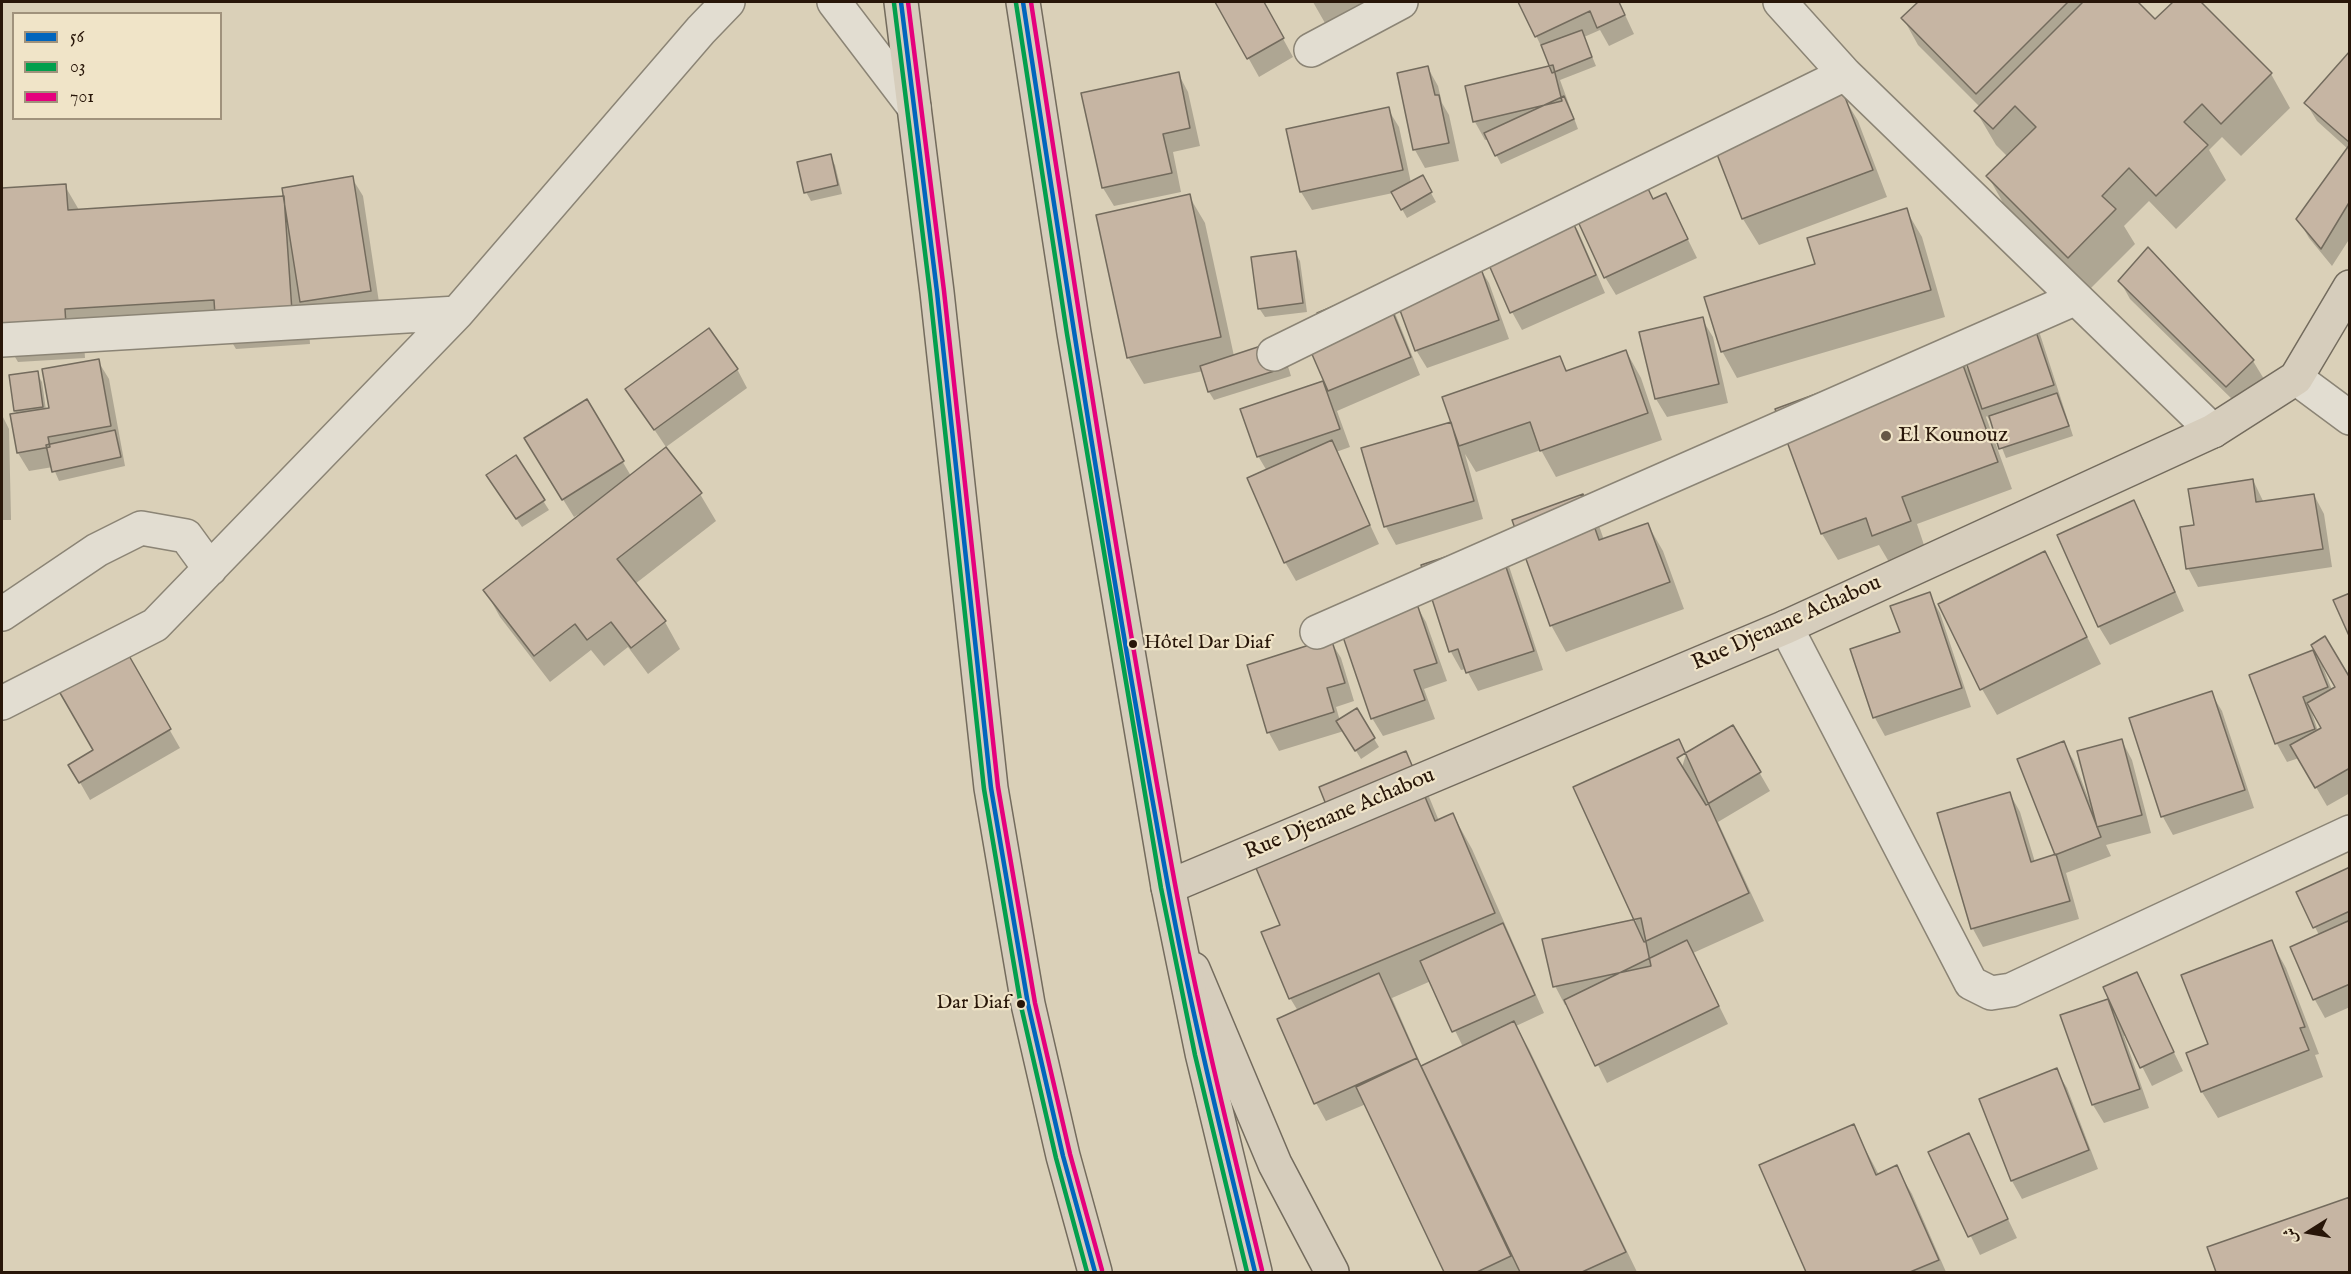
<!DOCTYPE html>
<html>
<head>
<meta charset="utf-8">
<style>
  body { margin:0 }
  #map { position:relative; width:2351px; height:1274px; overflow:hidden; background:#dad0b8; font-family:"IM FELL English",Amiri,serif }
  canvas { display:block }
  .frame { position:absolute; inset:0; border:3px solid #281609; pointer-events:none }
  .legend { position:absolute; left:12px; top:12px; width:210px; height:108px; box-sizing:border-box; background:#f0e4c8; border:2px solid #a0927c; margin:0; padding:8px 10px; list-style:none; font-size:18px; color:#281609 }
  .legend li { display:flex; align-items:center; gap:12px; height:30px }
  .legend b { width:30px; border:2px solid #a0927c }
  .north { position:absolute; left:2279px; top:1202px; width:60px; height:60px; -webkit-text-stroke:4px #f0e4c8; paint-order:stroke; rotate:259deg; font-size:16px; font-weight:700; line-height:24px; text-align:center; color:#281609 }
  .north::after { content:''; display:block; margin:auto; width:21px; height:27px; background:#281609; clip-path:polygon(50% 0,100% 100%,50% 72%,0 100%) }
</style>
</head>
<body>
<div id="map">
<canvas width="2351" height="1274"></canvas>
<div class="frame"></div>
<ul class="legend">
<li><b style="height:8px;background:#0065bd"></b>56</li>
<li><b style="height:8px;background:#029f4d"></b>03</li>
<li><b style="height:8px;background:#e5007d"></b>701</li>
</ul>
<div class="north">ش</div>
</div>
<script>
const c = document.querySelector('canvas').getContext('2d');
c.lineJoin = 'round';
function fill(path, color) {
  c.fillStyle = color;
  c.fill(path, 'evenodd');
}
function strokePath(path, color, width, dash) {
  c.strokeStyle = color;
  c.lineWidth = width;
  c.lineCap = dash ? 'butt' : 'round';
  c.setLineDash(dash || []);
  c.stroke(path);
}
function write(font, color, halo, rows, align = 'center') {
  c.font = font + ' "IM FELL English",serif';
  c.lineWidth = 4.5;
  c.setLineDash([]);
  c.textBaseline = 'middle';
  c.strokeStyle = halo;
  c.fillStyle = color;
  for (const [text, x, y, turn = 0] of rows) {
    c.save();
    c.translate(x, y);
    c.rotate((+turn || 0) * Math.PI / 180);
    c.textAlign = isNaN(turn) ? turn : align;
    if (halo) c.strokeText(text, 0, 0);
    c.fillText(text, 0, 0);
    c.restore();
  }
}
fill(new Path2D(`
  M 1217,2 L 1263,2 L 1293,57 L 1259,77 Z
  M 1313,2 L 1370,2 L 1325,23 Z
  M 1520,2 L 1619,2 L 1634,34 L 1609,46 L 1600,30 L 1584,37 L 1596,66 L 1560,80 L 1578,129 L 1501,164 L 1488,139 L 1485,140 L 1475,122 L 1551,67 Z
  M 1920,2 L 2136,2 L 2155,21 L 2175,2 L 2199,2 L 2271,74 L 2290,108 L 2241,156 L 2222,137 L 2209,150 L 2226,180 L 2176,229 L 2149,201 L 2124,226 L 2135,244 L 2088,291 L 2007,210 L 1988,176 L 2008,157 L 1996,145 L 1976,111 L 1980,107 L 1918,45 L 1903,18 Z
  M 2350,53 L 2350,238 L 2332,266 L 2309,238 L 2298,219 L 2348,149 L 2317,121 L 2306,103 Z
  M 1428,68 L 1438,86 L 1442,103 L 1449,115 L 1459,161 L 1425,168 L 1415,150 L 1398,75 Z
  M 1178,73 L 1188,92 L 1200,146 L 1173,152 L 1181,192 L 1114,206 L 1103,188 Z
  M 1842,94 L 1858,121 L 1887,197 L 1759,245 L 1743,219 L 1717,150 Z
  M 1388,109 L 1399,127 L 1411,183 L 1422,177 L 1436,202 L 1407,218 L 1393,193 L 1312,210 L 1301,192 L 1288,130 Z
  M 830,156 L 835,165 L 842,194 L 811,201 L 806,192 Z
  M 1639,172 L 1654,200 L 1666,195 L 1697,258 L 1616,295 L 1605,277 Z
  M 352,178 L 363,196 L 380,309 L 308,313 L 310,344 L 236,349 L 227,334 L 84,342 L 85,358 L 18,362 L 12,352 L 2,353 L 2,190 L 65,186 L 79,210 L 285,198 Z
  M 1189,196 L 1205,223 L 1234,356 L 1283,350 L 1291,376 L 1214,400 L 1209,392 L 1203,371 L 1144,384 L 1128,357 Z
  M 1906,210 L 1922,237 L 1945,317 L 1737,378 L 1722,351 L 1817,265 Z
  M 1567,213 L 1578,231 L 1605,293 L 1522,330 L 1512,312 Z
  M 1295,252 L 1300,261 L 1307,312 L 1265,317 L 1259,308 Z
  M 1478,265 L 1489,283 L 1509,339 L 1427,368 L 1416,350 Z
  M 2120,281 L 2253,361 L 2264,379 L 2237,404 L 2130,299 Z
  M 1392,306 L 1420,375 L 1337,411 L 1350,447 L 1336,452 L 1379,544 L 1296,581 L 1285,562 L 1267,471 L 1258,456 L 1242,410 L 1325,382 Z
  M 1702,319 L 1713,337 L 1728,403 L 1667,417 L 1656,399 L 1641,333 Z
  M 2038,328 L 2073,436 L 2006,458 L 1994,428 L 1987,416 L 1986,417 L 2012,489 L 1917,524 L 1925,548 L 1889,562 L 1879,545 L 1838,560 L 1822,534 L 1954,345 L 1968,370 Z
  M 1626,351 L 1641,378 L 1662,440 L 1556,477 L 1541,450 L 1476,472 L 1465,454 L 1483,519 L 1396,545 L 1386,527 L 1363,449 L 1453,423 L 1559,358 L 1568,372 Z
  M 98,361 L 109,379 L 125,466 L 59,481 L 53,467 L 29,471 L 18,453 L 18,415 L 15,411 L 37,373 L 42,382 L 46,410 L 51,409 Z
  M 737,369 L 747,388 L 666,447 L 627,389 Z
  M 587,401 L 631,476 L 700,494 L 716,521 L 635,584 L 665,622 L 680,649 L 648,674 L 628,647 L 604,666 L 591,650 L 550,682 L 500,617 L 485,590 L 580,515 L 579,514 L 574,517 L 536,456 Z
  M 2,415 L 9,429 L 11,520 L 2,520 Z
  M 515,457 L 549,510 L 522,527 L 493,484 Z
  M 2253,480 L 2264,503 L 2314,495 L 2324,514 L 2332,567 L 2198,587 L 2188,568 L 2195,526 Z
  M 2133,502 L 2144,520 L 2184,611 L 2110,645 L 2099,627 L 2059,536 Z
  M 1514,521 L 1598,523 L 1604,540 L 1648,525 L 1663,551 L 1684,609 L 1566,652 L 1551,625 Z
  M 2044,553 L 2101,664 L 1997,715 L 1982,689 Z
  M 1507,560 L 1543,670 L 1478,691 L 1466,669 L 1461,670 L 1451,652 L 1422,566 Z
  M 1929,594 L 1940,613 L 1971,707 L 1885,736 L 1875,718 L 1852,650 L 1902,633 Z
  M 1415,603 L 1426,622 L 1447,681 L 1424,689 L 1435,719 L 1383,736 L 1372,718 Z
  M 1330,640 L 1341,658 L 1354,701 L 1336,707 L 1340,721 L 1357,711 L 1379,747 L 1361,759 L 1344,731 L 1279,751 L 1269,733 L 1248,666 Z
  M 123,649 L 180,748 L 90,800 L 70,765 L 95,751 Z
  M 2316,651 L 2350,681 L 2350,793 L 2327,806 L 2299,758 L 2287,762 L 2277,744 L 2251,676 ZM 2324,666 L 2337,687 L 2332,690 L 2323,667 ZM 2312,709 L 2323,728 L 2318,731 L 2311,710 Z
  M 2211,693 L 2222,711 L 2254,808 L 2173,835 L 2163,817 L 2131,719 Z
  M 1733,727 L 1770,791 L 1718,822 L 1764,921 L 1693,953 L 1728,1024 L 1607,1083 L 1568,1005 L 1565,1005 L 1555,986 L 1636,920 L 1686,754 Z
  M 2122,741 L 2132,760 L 2151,833 L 2106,845 L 2111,856 L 2066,873 L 2079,919 L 1983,947 L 1973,929 L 1939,815 L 2010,794 L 2020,812 L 2035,862 L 2057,855 L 2019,760 L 2063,743 L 2074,761 L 2089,800 Z
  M 1406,753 L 1425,787 L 1439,821 L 1453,815 L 1472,849 L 1544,1013 L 1516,1026 L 1529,1049 L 1637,1272 L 1446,1272 L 1366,1104 L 1326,1121 L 1316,1103 L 1298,1011 L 1290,998 L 1282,925 L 1329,808 ZM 1431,981 L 1463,1047 L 1422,1067 L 1392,998 Z
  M 2350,869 L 2350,1007 L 2325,1018 L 2315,1000 L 2292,948 L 2319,935 L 2298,893 Z
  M 2271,941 L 2286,968 L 2319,1054 L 2315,1055 L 2323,1077 L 2218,1118 L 2202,1092 L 2188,1054 L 2210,1045 Z
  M 2136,974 L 2183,1071 L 2152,1086 L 2126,1035 L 2124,1036 L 2149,1108 L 2104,1123 L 2093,1105 L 2062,1016 L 2110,1000 Z
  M 2056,1070 L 2067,1088 L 2098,1169 L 2022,1199 L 2012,1181 L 1981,1100 Z
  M 1853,1126 L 1879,1175 L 1896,1167 L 1912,1194 L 1946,1272 L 1807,1272 L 1761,1166 Z
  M 1968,1135 L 2017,1238 L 1980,1255 L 1930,1153 Z
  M 2350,1198 L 2350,1272 L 2217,1272 L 2209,1248 Z`), '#0003');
const building = new Path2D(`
  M 1215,2 L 1264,2 L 1284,38 L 1247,59 Z
  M 1518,2 L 1619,2 L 1625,15 L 1597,28 L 1590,11 L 1535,37 Z
  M 1918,2 L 2068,2 L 1976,94 L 1901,18 Z
  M 2083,2 L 2138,2 L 2155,19 L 2173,2 L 2201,2 L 2272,73 L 2221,124 L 2202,104 L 2184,122 L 2208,145 L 2156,196 L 2129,168 L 2102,196 L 2116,209 L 2068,258 L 1986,176 L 2036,127 L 2015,106 L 1993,129 L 1974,111 Z
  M 1582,30 L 1592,57 L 1552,73 L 1541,45 Z
  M 2350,51 L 2350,143 L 2304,103 Z
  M 1553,65 L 1562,101 L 1473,122 L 1465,86 Z
  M 1428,66 L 1435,95 L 1439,95 L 1449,143 L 1413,150 L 1397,73 Z
  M 1179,72 L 1190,128 L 1163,134 L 1172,173 L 1102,188 L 1081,93 Z
  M 1843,92 L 1873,170 L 1742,219 L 1715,149 Z
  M 1564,96 L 1574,119 L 1495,156 L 1484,133 Z
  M 1389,107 L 1403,170 L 1300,192 L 1286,129 Z
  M 2350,144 L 2350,201 L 2321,249 L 2296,219 Z
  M 831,154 L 838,185 L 804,193 L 797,162 Z
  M 1639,170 L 1653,199 L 1666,193 L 1688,239 L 1604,278 L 1569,202 Z
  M 1423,175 L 1432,192 L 1401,210 L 1391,192 Z
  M 353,176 L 371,291 L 300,302 L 282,188 Z
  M 66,184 L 68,210 L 284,196 L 292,311 L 215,316 L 214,300 L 65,309 L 66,325 L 2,329 L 2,188 Z
  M 1190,194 L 1221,337 L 1127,358 L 1096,215 Z
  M 1907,208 L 1931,290 L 1721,352 L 1704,297 L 1815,264 L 1807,238 Z
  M 1568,211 L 1596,275 L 1510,313 L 1482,249 Z
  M 2148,247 L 2254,360 L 2226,387 L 2118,281 Z
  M 1296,251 L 1303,303 L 1258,309 L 1251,257 Z
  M 1479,263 L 1499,320 L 1415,351 L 1394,294 Z
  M 1382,286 L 1411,357 L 1328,391 L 1311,352 L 1330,344 L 1317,313 Z
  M 2028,308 L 2054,385 L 1982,409 L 1956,333 Z
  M 1703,317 L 1719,384 L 1655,399 L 1639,332 Z
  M 709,328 L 738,369 L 654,430 L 625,389 Z
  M 1279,340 L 1287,367 L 1208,392 L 1200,366 Z
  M 1955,343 L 1998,462 L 1902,497 L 1911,521 L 1872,536 L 1866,518 L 1821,534 L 1775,409 Z
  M 1626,350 L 1648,413 L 1540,451 L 1530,422 L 1459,446 L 1442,397 L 1560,356 L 1566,371 Z
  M 99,359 L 111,426 L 48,437 L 50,447 L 17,453 L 10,414 L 49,408 L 42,369 Z
  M 38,371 L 43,407 L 14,411 L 9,375 Z
  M 1323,381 L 1340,429 L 1257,457 L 1240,409 Z
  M 2057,393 L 2069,426 L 1999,449 L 1989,416 Z
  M 587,399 L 624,461 L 562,500 L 524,438 Z
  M 1451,422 L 1474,501 L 1384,527 L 1361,448 Z
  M 115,430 L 121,457 L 52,472 L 46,445 Z
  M 1332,440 L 1370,525 L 1284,563 L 1247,478 Z
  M 666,447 L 702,493 L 617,559 L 666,621 L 631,648 L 611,622 L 587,640 L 575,624 L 534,656 L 483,590 Z
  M 516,455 L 545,500 L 516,519 L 486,475 Z
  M 2253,479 L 2256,502 L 2314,494 L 2323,549 L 2186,569 L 2180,527 L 2194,525 L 2188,489 Z
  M 1583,494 L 1599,540 L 1648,523 L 1670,582 L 1550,626 L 1512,520 Z
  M 2134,500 L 2175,592 L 2098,627 L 2057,535 Z
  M 1497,540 L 1534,651 L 1466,673 L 1458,649 L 1449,652 L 1421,565 Z
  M 2045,551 L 2087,637 L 1980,690 L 1938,604 Z
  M 1930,592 L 1962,688 L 1873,718 L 1850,649 L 1900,632 L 1890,606 Z
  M 2350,593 L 2350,638 L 2333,600 Z
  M 1416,601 L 1437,663 L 1414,670 L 1425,700 L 1371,719 L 1340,628 Z
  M 2325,636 L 2350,678 L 2350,768 L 2315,788 L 2290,745 L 2321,728 L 2307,703 L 2335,687 L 2311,645 Z
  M 1331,638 L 1345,683 L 1327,688 L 1334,712 L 1267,733 L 1247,665 Z
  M 124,647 L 171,729 L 79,783 L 68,765 L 93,750 L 56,686 Z
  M 2313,650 L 2328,687 L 2303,697 L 2315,729 L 2275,744 L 2249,675 Z
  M 2212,691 L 2245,790 L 2161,817 L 2129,718 Z
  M 1357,708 L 1375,738 L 1355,751 L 1336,721 Z
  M 1733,725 L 1761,772 L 1706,805 L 1677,758 Z
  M 1679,739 L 1749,893 L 1644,942 L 1573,787 Z
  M 2122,739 L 2142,815 L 2097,827 L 2077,751 Z
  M 2064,741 L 2101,837 L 2055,855 L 2017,759 Z
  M 1406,751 L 1435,821 L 1453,813 L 1495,913 L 1289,999 L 1261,932 L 1280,925 L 1245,842 L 1327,807 L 1319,787 Z
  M 2010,792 L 2031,862 L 2056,854 L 2070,901 L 1971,929 L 1937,813 Z
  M 2350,867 L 2350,911 L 2313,928 L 2296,892 Z
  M 1641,918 L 1651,966 L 1553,987 L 1542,939 Z
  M 2348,921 L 2350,925 L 2350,984 L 2313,1000 L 2290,947 Z
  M 1503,923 L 1535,995 L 1452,1032 L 1420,961 Z
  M 1687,940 L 1719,1006 L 1595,1066 L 1564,1000 Z
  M 2272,940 L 2305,1027 L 2300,1028 L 2309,1050 L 2201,1092 L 2186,1053 L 2208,1044 L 2181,975 Z
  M 2137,972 L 2174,1052 L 2140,1068 L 2103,987 Z
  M 1379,973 L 1417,1058 L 1314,1104 L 1277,1019 Z
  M 2108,999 L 2140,1089 L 2092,1105 L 2060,1015 Z
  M 1514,1021 L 1626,1252 L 1582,1272 L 1520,1272 L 1421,1066 Z
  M 1417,1058 L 1511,1256 L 1477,1272 L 1444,1272 L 1356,1087 Z
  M 2057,1068 L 2089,1150 L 2011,1181 L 1979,1099 Z
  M 1854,1124 L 1876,1175 L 1897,1165 L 1939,1260 L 1910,1272 L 1806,1272 L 1759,1165 Z
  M 1969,1133 L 2008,1219 L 1968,1237 L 1928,1152 Z
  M 2350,1197 L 2350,1272 L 2216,1272 L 2207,1247 Z`);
fill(building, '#c6b5a3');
strokePath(building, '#736b5d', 1.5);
const minor = new Path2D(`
  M 834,2 L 914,107
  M 1780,2 L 1845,74 L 2213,431
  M 1311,50 L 1401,2
  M 2,340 L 457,313
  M 1274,354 L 1845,74
  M 2296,378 L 2350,418
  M 2,614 L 97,550 L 141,528 L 186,536 L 210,569
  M 1786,627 L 1971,983 L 1991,993 L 2011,990 L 2350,832
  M 1317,632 L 2074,299
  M 2,703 L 155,625 L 457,313 L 701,30 L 728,2`);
const major = new Path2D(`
  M 1168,887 L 1786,627 L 2213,431 L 2296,378 L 2350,287
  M 1193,969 L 1275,1164 L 1332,1272`);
const highway = new Path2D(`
  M 901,2 L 937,292 L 991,788 L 1028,1004 L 1063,1156 L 1095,1272
  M 1023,2 L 1074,333 L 1168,887 L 1202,1053 L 1255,1272`);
strokePath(minor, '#8b8475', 36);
strokePath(major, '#736b5d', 36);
strokePath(highway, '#736b5d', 36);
strokePath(minor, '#e2ddd1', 33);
strokePath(major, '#d6cdbc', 33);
strokePath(highway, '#d6cdbc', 33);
strokePath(new Path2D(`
  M 901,2 L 937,292 L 991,788 L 1028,1004 L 1063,1156 L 1095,1272
  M 1023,2 C 1068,297 1114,592 1168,886 C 1192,1016 1224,1144 1255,1272`), '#0065bd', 4.5);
strokePath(new Path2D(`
  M 894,3 L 930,293 L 984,789 L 1021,1006 L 1056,1158 L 1087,1272
  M 1016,3 L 1067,334 L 1161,888 L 1195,1055 L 1247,1272`), '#029f4d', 4.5);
strokePath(new Path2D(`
  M 908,2 L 944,291 L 998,787 L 1035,1003 L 1070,1154 L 1102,1270
  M 1031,2 C 1076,296 1121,591 1175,884 C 1199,1014 1231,1142 1262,1270`), '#e5007d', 4.5);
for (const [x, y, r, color] of [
  [1886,436,6,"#665746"],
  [1133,644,5,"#281609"],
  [1021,1004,5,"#281609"]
]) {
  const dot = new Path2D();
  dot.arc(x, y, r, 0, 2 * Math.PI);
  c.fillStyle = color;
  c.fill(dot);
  strokePath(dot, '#f0e4c8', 2);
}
write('20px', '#281609', '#f0e4c8', [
  ["Hôtel Dar Diaf",1144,644],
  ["Dar Diaf",1010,1004,"right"]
], 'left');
write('22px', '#281609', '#f0e4c8', [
  ["El Kounouz",1898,436]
], 'left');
write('22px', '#281609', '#f0e4c8', [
  ["Rue Djenane Achabou",1787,624,-24],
  ["Rue Djenane Achabou",1340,815,-23]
]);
</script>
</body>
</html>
